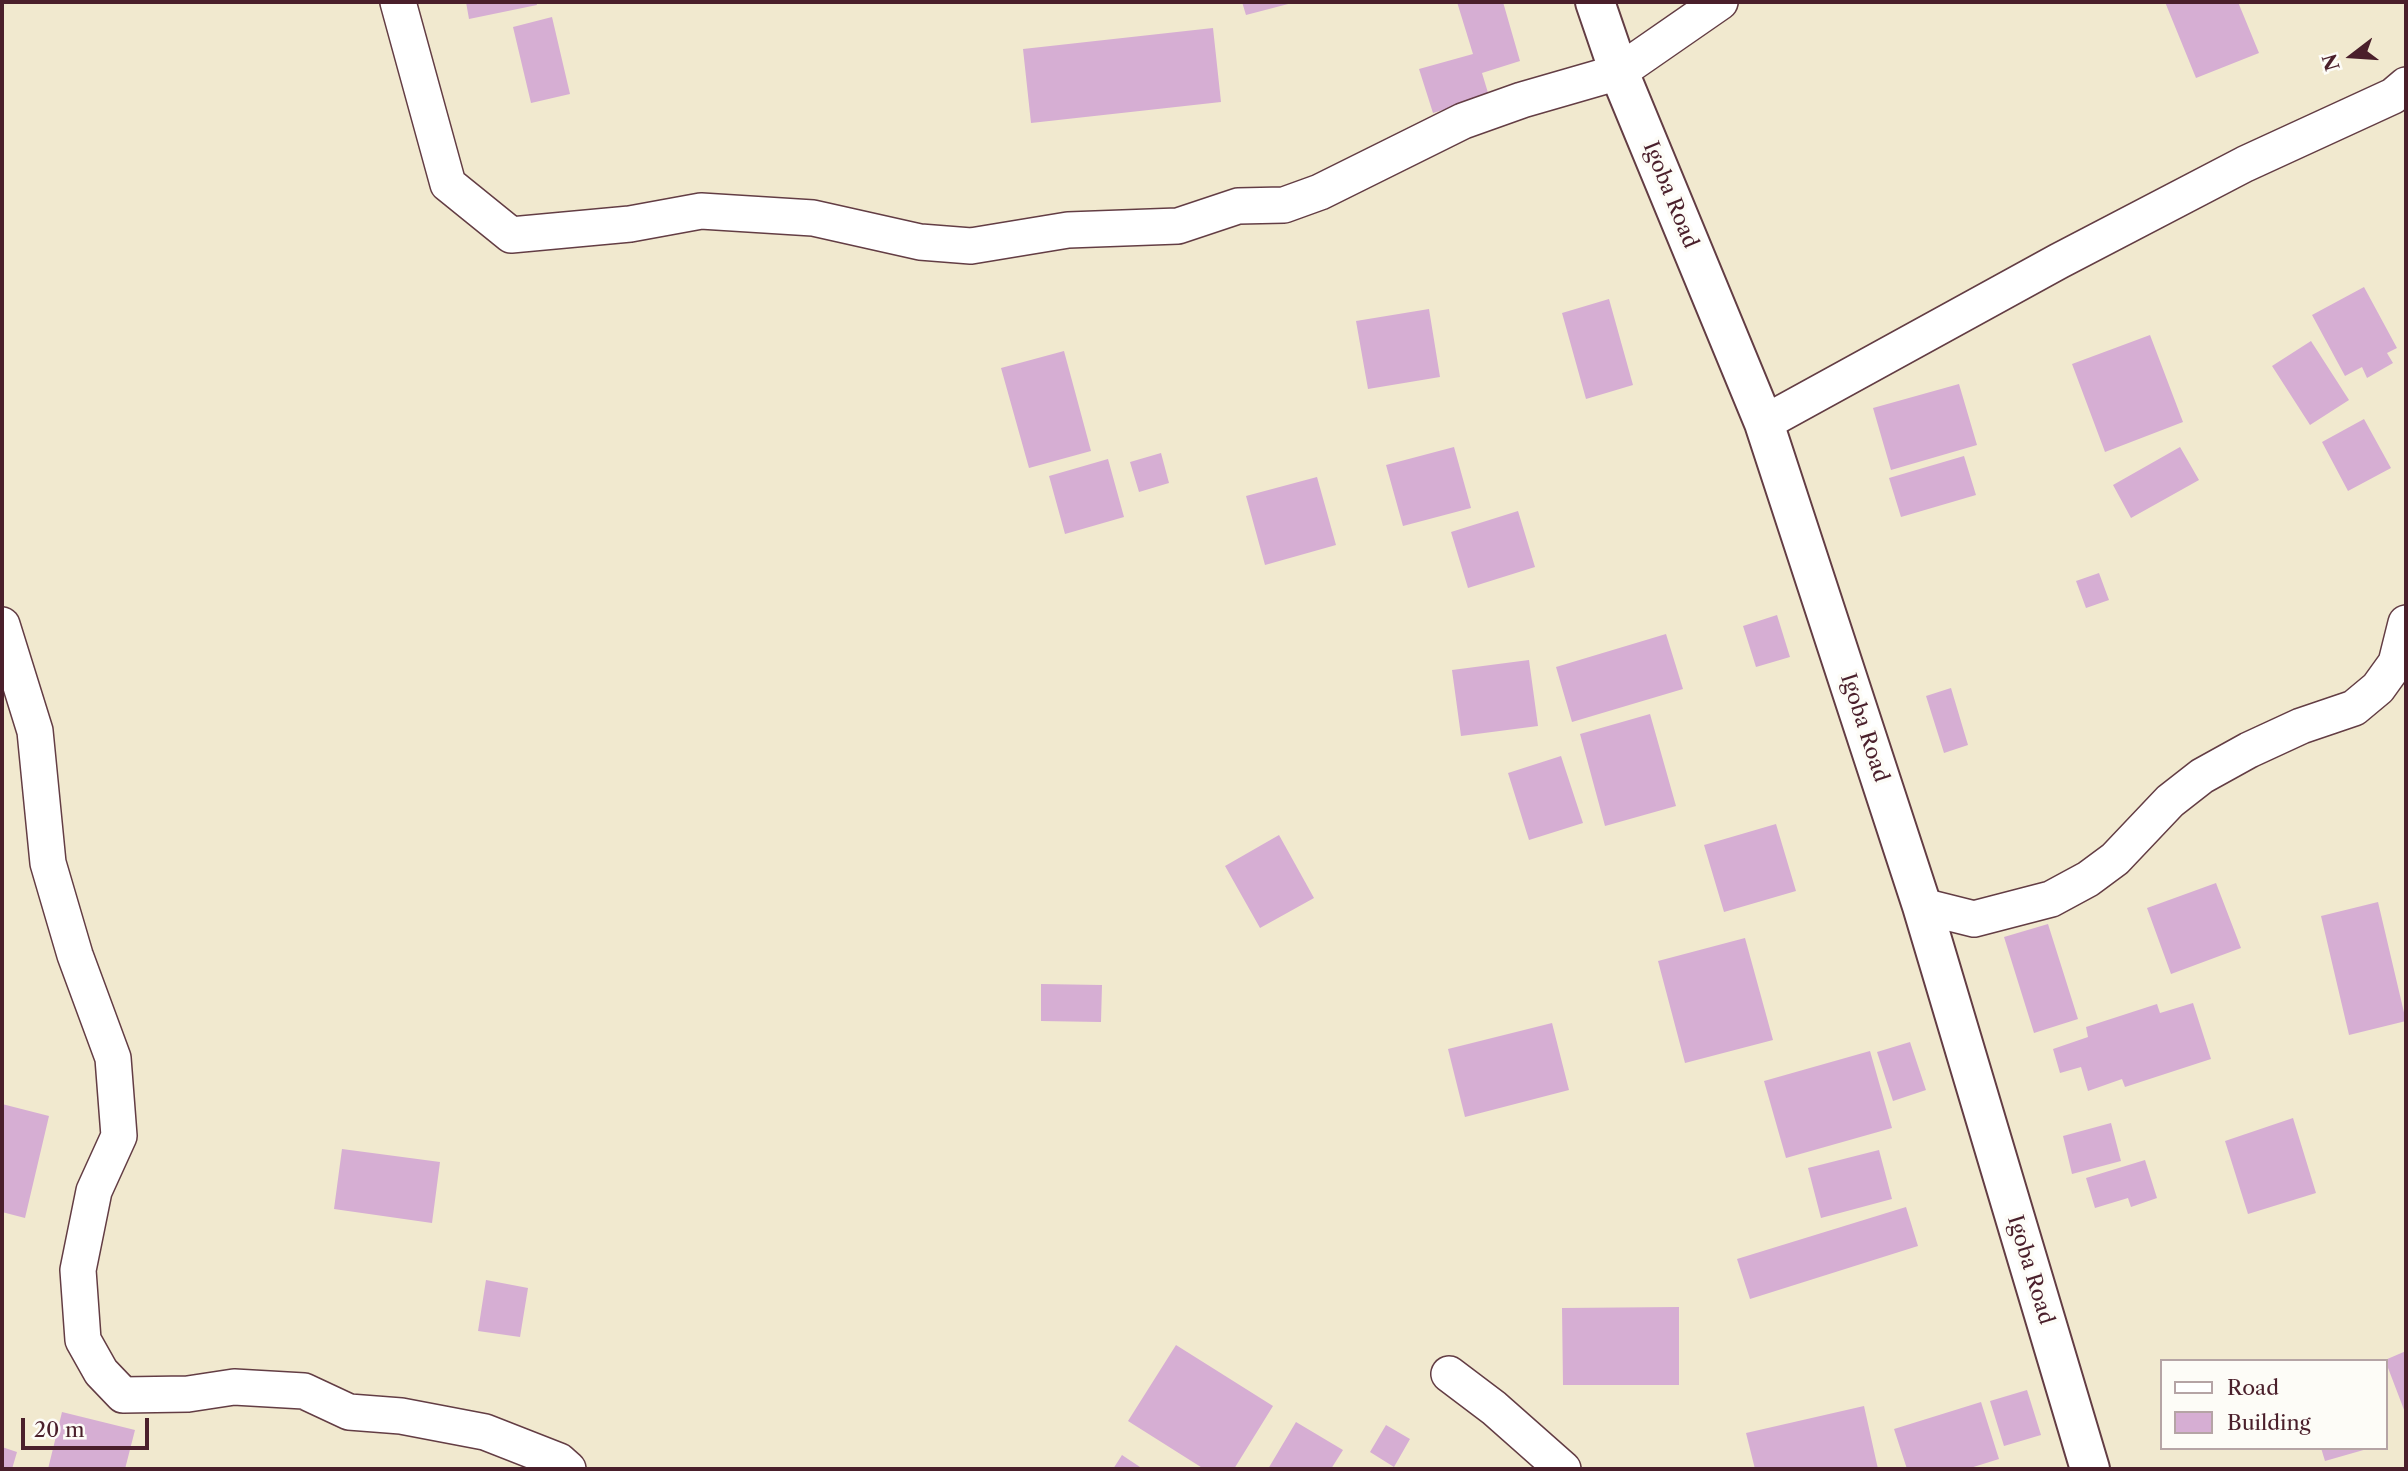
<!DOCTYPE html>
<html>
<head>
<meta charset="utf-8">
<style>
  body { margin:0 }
  #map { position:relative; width:2408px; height:1471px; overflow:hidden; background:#f1e9cf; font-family:"Libre Caslon Text",serif }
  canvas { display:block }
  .frame { position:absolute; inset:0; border:4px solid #4a1f2b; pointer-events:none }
  .legend { position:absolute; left:2160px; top:1359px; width:228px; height:91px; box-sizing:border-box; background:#fdfcf7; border:2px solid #b5a4a5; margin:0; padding:9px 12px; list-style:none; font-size:21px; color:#4a1f2b }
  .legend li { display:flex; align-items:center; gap:14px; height:35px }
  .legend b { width:35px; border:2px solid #b5a4a5 }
  .north { position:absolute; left:2317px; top:21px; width:70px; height:70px; -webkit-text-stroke:5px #fdfcf7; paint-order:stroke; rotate:253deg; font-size:19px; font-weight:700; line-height:28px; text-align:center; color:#4a1f2b }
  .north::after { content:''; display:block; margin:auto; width:24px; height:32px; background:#4a1f2b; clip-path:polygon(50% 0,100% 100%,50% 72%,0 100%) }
  .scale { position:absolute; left:21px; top:1418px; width:128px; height:32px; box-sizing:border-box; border:4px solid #4a1f2b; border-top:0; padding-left:9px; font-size:21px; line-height:24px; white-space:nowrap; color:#4a1f2b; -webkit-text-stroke:5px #fdfcf7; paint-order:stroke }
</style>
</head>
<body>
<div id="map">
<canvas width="2408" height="1471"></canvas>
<div class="frame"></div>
<ul class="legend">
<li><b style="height:9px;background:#fff"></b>Road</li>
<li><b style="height:19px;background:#d6aed3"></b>Building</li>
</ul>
<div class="north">N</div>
<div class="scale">20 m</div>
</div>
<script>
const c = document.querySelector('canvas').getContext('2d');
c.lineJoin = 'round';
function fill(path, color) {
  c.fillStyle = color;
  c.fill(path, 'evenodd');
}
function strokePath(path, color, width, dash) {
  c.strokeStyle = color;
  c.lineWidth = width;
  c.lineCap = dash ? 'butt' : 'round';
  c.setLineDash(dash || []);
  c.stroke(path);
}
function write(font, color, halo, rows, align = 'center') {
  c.font = font + ' "Libre Caslon Text",serif';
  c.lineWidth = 7;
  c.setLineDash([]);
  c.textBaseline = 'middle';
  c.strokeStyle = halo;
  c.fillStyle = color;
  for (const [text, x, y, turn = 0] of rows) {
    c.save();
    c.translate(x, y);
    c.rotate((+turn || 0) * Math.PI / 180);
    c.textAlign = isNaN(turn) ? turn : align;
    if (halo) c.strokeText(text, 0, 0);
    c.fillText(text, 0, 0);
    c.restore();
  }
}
fill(new Path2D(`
  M 466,2 L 536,2 L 537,5 L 469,19 Z
  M 1242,2 L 1292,2 L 1292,3 L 1246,15 Z
  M 1457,2 L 1503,2 L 1520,61 L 1482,73 L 1489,96 L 1433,113 L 1419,69 L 1473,54 Z
  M 2165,2 L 2238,2 L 2259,53 L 2196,78 Z
  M 552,17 L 570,94 L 531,103 L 513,27 Z
  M 1213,28 L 1221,102 L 1031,123 L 1023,49 Z
  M 2364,287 L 2397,348 L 2387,353 L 2393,363 L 2367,378 L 2362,367 L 2345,376 L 2312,315 Z
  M 1609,299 L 1633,385 L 1586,399 L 1562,313 Z
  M 1429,309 L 1440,377 L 1368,389 L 1356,321 Z
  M 2150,335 L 2183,422 L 2105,452 L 2072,364 Z
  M 2311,341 L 2349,400 L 2310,425 L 2272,366 Z
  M 1064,351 L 1091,451 L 1029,468 L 1001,368 Z
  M 1959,384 L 1977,445 L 1891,470 L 1873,408 Z
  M 2364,419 L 2391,468 L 2348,491 L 2322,442 Z
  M 1454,447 L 1471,508 L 1403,526 L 1386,465 Z
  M 2180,447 L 2199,480 L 2131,518 L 2113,485 Z
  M 1161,453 L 1169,483 L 1139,492 L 1130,462 Z
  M 1964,456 L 1976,495 L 1901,517 L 1889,478 Z
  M 1108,459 L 1124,517 L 1065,534 L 1049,476 Z
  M 1317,477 L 1336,545 L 1265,565 L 1246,496 Z
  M 1518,511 L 1535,567 L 1468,588 L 1451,532 Z
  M 2099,573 L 2109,600 L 2086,608 L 2076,581 Z
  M 1777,615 L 1790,657 L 1756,667 L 1743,626 Z
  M 1666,634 L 1683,689 L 1572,722 L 1556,667 Z
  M 1529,660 L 1538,726 L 1461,736 L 1452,670 Z
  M 1951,688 L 1968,745 L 1944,753 L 1926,696 Z
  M 1650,714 L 1676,806 L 1605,826 L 1580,734 Z
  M 1561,756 L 1583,823 L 1529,840 L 1508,773 Z
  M 1776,824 L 1796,891 L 1724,912 L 1704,845 Z
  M 1279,835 L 1314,898 L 1260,928 L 1225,866 Z
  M 2216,883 L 2241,948 L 2171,974 L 2147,908 Z
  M 2378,902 L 2406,1021 L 2349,1035 L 2321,916 Z
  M 2048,924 L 2078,1019 L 2034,1033 L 2004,937 Z
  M 1745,938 L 1773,1040 L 1685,1063 L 1658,961 Z
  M 1041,984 L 1102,985 L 1101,1022 L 1041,1021 Z
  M 2193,1003 L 2211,1059 L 2125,1087 L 2122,1079 L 2088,1091 L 2081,1067 L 2060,1073 L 2053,1049 L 2088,1037 L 2086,1027 L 2157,1004 L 2160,1013 Z
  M 1552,1023 L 1569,1090 L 1465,1117 L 1448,1049 Z
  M 1910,1042 L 1926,1090 L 1893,1101 L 1877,1052 Z
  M 1870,1051 L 1892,1128 L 1786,1158 L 1764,1081 Z
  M 2,1104 L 49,1116 L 25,1218 L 2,1212 Z
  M 2293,1118 L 2316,1193 L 2248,1214 L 2225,1141 Z
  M 2111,1123 L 2121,1161 L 2072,1174 L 2063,1136 Z
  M 342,1149 L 440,1162 L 432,1223 L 334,1209 Z
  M 1879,1150 L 1892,1199 L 1821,1218 L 1808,1168 Z
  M 2145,1160 L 2157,1198 L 2131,1207 L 2128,1198 L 2095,1208 L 2086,1178 Z
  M 1906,1207 L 1918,1246 L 1750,1299 L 1737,1259 Z
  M 486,1280 L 528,1288 L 520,1337 L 478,1331 Z
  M 1679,1307 L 1679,1385 L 1563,1385 L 1562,1308 Z
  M 1176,1345 L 1273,1406 L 1234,1469 L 1204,1469 L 1128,1421 Z
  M 2406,1351 L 2406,1415 L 2385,1360 Z
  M 2027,1390 L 2041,1435 L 2004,1446 L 1990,1401 Z
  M 1981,1402 L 1999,1459 L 1967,1469 L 1907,1469 L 1894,1429 Z
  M 1864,1406 L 1878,1469 L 1755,1469 L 1746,1433 Z
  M 62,1412 L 135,1430 L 125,1469 L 48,1469 Z
  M 1296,1422 L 1343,1450 L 1331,1469 L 1268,1469 Z
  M 1386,1425 L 1410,1439 L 1394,1467 L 1370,1452 Z
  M 2,1447 L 17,1452 L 12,1469 L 2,1469 Z
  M 2321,1448 L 2367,1448 L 2367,1449 L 2325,1461 Z
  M 1122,1455 L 1143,1469 L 1113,1469 Z`), '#d6aed3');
const street = new Path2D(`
  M 398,2 L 448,184 L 511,235 L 630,224 L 701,211 L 813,218 L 920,242 L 971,246 L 1068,230 L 1178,226 L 1238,206 L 1284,205 L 1320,192 L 1463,121 L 1522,100 L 1619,72 L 1720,2
  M 1764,423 L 2059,261 L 2245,164 L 2393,96 L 2406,85
  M 2,625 L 35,731 L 48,863 L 75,955 L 113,1058 L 119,1136 L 94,1191 L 78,1270 L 83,1340 L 101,1372 L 123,1395 L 188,1394 L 234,1387 L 304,1391 L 349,1412 L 401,1416 L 485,1432 L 559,1461 L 568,1469
  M 1922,906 L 1974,919 L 2051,899 L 2088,879 L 2115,859 L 2170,801 L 2202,776 L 2249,750 L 2301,726 L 2354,708 L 2378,688 L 2396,663 L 2406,623
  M 1449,1374 L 1494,1408 L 1563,1469`);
const secondary = new Path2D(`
  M 1595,2 L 1619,72 L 1764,423 L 1922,906 L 2090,1469`);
strokePath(street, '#633d44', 38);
strokePath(secondary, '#633d44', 42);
strokePath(street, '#fff', 35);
strokePath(secondary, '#fff', 38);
write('21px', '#4a1f2b', '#fdfcf7', [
  ["Igoba Road",1670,195,68],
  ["Igoba Road",1864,728,72],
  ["Igoba Road",2030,1270,73]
]);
</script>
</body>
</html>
